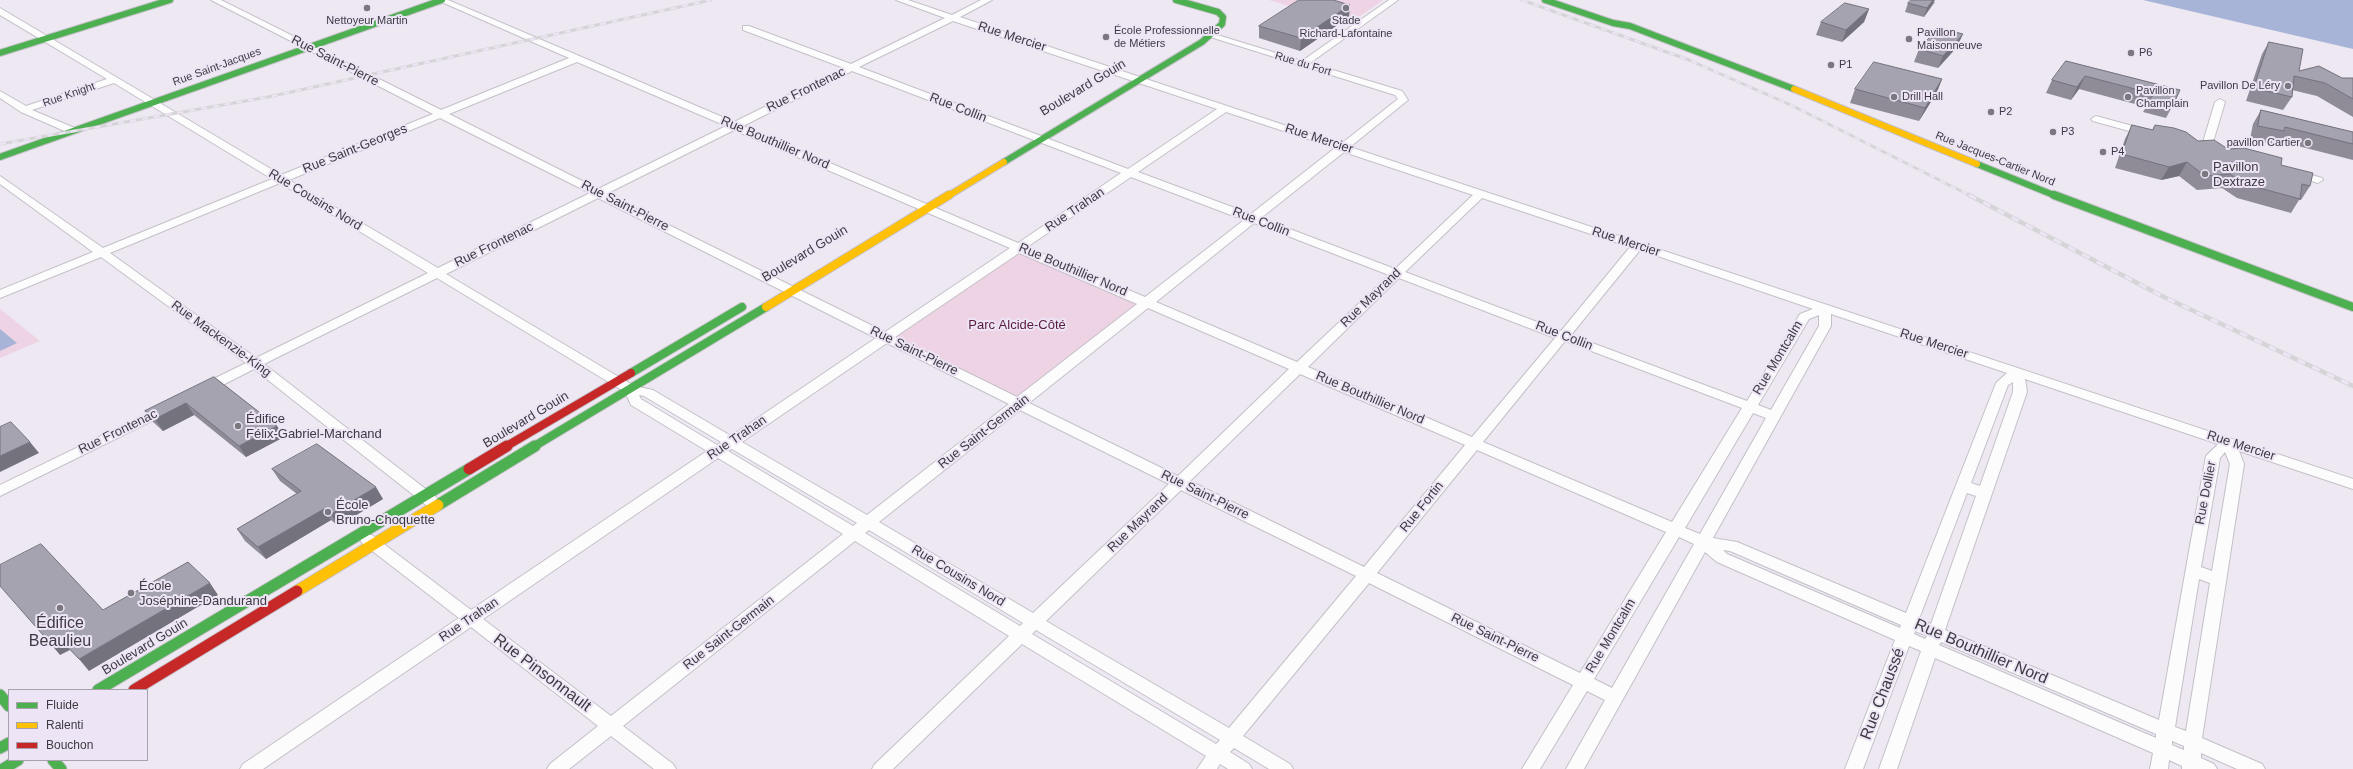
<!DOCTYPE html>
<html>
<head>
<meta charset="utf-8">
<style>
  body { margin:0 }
  #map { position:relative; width:2353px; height:769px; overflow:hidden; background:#ede8f2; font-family:Helvetica,sans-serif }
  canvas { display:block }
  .legend { position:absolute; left:8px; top:689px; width:140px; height:72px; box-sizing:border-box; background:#ede5f5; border:1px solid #a7a1ad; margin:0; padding:5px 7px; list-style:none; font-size:12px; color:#3d3a40 }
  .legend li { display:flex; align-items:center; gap:8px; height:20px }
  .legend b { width:20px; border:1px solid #a7a1ad }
</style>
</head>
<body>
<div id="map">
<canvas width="2353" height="769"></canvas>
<ul class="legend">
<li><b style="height:5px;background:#4caf50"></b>Fluide</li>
<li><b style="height:5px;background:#ffc107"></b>Ralenti</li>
<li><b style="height:5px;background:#c62828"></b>Bouchon</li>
</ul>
</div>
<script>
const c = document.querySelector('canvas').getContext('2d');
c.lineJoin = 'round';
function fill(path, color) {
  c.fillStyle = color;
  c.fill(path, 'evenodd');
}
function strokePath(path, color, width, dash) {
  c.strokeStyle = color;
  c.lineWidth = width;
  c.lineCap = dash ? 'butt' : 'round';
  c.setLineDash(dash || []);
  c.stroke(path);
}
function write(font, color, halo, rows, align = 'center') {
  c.font = font + ' Helvetica,sans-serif';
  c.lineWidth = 4;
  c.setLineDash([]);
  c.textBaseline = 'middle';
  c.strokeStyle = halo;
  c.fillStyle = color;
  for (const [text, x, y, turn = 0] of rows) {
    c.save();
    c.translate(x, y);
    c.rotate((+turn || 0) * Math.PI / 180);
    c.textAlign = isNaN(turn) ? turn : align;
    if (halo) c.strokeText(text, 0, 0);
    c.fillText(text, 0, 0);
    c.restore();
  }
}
fill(new Path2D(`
  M 1269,0 L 1383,0 L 1356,19 L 1309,6 L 1302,10 Z
  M 1019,247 L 1148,303 L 1020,404 L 886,337 Z
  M 0,309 L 40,341 L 0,358 Z`), '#edd3e3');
fill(new Path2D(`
  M 2143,0 L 2353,0 L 2353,49 Z
  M 0,329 L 17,343 L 0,351 Z`), '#a8b4d7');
const street = new Path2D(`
  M 211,0 L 221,0 L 441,110 L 569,58 L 437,0 L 448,0 L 734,122 L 844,68 L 743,30 L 743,26 L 749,26 L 851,64 L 945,18 L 896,0 L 908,0 L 952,15 L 981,0 L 992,0 L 960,17 L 1341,144 L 1398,99 L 1395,95 L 1204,35 L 1211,33 L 1302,61 L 1389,0 L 1398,0 L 1310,63 L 1402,91 L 1408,100 L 1350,147 L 2353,479 L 2353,489 L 2239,451 L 2244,464 L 2202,738 L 2262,764 L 2265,769 L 2237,769 L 2201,753 L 2201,758 L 2214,764 L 2217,769 L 2182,769 L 2182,766 L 2169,760 L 2168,769 L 2150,769 L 2153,753 L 1935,658 L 1897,769 L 1879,769 L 1921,651 L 1909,646 L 1863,769 L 1845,769 L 1895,640 L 1717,562 L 1705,552 L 1584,769 L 1566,769 L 1605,700 L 1587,691 L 1540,769 L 1522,769 L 1573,685 L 1369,583 L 1243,736 L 1290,764 L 1293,769 L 1269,769 L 1234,748 L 1230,752 L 1249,764 L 1252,769 L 1228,769 L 1220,764 L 1217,769 L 1197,769 L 1206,756 L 1022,644 L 893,769 L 872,769 L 875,764 L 1009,636 L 855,541 L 623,726 L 673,764 L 676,769 L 654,769 L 611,736 L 569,769 L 547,769 L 550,764 L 598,726 L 471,627 L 263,769 L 240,769 L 243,764 L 459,618 L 362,543 L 360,539 L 362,535 L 372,535 L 471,610 L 707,451 L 631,405 L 625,392 L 437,278 L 264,364 L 436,497 L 438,501 L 436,505 L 426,505 L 254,369 L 209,392 L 199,392 L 197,389 L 199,386 L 246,363 L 101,257 L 0,298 L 0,290 L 93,252 L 0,184 L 0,176 L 103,248 L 272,179 L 114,83 L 32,110 L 77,129 L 77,133 L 69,133 L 21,112 L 0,98 L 0,91 L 26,106 L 107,79 L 0,15 L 0,8 L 281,175 L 433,114 ZM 953,21 L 1217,109 L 1128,169 L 859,67 ZM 577,62 L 726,126 L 598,189 L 449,114 ZM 852,71 L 1121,173 L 1018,243 L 743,126 ZM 1226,112 L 1335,148 L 1251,214 L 1138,172 ZM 440,118 L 590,193 L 438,268 L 289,180 ZM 734,130 L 1010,248 L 885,332 L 606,194 ZM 1344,152 L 1473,195 L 1395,269 L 1261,218 ZM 1131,177 L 1244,220 L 1145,297 L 1027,247 ZM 280,183 L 428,273 L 256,358 L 110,253 ZM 598,198 L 876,338 L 731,436 L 653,390 L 634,386 L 446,274 ZM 1482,198 L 1630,247 L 1561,331 L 1405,272 ZM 1254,223 L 1389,275 L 1297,362 L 1156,302 ZM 1640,250 L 1813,309 L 1800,314 L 1747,401 L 1571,335 ZM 1019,253 L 1137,304 L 1017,397 L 895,337 ZM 1399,278 L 1555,338 L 1472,437 L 1308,367 ZM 1148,308 L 1289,369 L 1178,476 L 1029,403 ZM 1831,314 L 2007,373 L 1996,383 L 1906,613 L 1737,542 L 1713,538 L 1831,326 ZM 1819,315 L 1819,326 L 1771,410 L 1758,405 L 1809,319 ZM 1565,341 L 1742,408 L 1672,522 L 1483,442 ZM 887,343 L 1009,404 L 867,515 L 742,442 ZM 1300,374 L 1465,445 L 1364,567 L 1190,481 ZM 2025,379 L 2218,444 L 2206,456 L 2159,720 L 1945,630 L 2027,392 ZM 2013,382 L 2013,392 L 1980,486 L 1971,483 L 2008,385 ZM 639,395 L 644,396 L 721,442 L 717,445 L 641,399 ZM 1020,410 L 1169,484 L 1033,613 L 879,522 ZM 1753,413 L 1766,418 L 1700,534 L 1685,528 ZM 732,449 L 857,523 L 853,526 L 728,451 ZM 1477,450 L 1666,532 L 1580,673 L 1377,573 ZM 2225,452 L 2230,464 L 2212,571 L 2201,567 L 2220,458 ZM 718,458 L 843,534 L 611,716 L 483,619 ZM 1181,490 L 1356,576 L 1229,728 L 1046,621 ZM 1967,493 L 1976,496 L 1931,624 L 1919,619 ZM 869,530 L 1023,623 L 1020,626 L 865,533 ZM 1679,537 L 1694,544 L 1612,688 L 1594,679 ZM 1723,550 L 1730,551 L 1901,625 L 1900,628 L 1727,554 ZM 2199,579 L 2210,583 L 2186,731 L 2175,727 ZM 1036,630 L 1220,740 L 1216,744 L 1032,634 ZM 1915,631 L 1927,636 L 1925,639 L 1914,634 ZM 1941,642 L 2156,734 L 2156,738 L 1939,645 ZM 2172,741 L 2184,746 L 2184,750 L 2172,745 Z
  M 2220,99 L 2225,102 L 2211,149 L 2206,152 L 2202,151 L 2201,149 L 2215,102 Z
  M 2096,116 L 2151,131 L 2152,133 L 2147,136 L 2093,121 L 2091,119 Z
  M 2295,170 L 2322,178 L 2323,180 L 2318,183 L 2291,175 L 2290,173 Z
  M 165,405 L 172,409 L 170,412 L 0,496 L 0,485 Z`);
const fastFar2 = new Path2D(`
  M 1545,0 L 1613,23 L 1630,26 L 1794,89
  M 0,53 L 170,0
  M 0,157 L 442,0
  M 1004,162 L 1202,42 L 1222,24 L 1223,17 L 1218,12 L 1176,0
  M 1977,164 L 2056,196`);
const fastFar1 = new Path2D(`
  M 2054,195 L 2353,307
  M 631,373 L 742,307
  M 533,447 L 766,307`);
const fast = new Path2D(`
  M 438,505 L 535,446
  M 98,690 L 469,469
  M 0,695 L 9,706
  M 0,748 L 9,743
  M 53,760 L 61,769
  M 3,769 L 18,760`);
const slowFar2 = new Path2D(`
  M 1794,89 L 1977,164
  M 948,196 L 1004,162`);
const slowFar1 = new Path2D(`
  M 766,307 L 949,195`);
const slow = new Path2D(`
  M 297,591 L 438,505`);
const jamFar1 = new Path2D(`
  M 505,447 L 631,373`);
const jam = new Path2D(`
  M 469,469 L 507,446
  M 134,690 L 297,591`);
strokePath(street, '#c4c0c8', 2);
strokePath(fastFar2, '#c4c0c8', 8);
strokePath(fastFar1, '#c4c0c8', 10);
strokePath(fast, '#c4c0c8', 13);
strokePath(slowFar2, '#c4c0c8', 8);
strokePath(slowFar1, '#c4c0c8', 10);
strokePath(slow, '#c4c0c8', 13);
strokePath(jamFar1, '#c4c0c8', 10);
strokePath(jam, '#c4c0c8', 13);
fill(street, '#fcfcfd');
strokePath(fastFar2, '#4caf50', 6);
strokePath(fastFar1, '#4caf50', 8);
strokePath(fast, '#4caf50', 11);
strokePath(slowFar2, '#ffc107', 6);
strokePath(slowFar1, '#ffc107', 8);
strokePath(slow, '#ffc107', 11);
strokePath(jamFar1, '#c62828', 8);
strokePath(jam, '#c62828', 11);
const railFar1 = new Path2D(`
  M 1522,0 L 1689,60 L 1793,106 L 1971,196
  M 0,144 L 268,97 L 711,0`);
const rail = new Path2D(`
  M 1969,195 L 2164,297 L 2353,386`);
strokePath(railFar1, '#d5d4d7', 3);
strokePath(rail, '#d5d4d7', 4.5);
strokePath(railFar1, '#ede5f5', 2, [6]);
strokePath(rail, '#ede5f5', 3, [8]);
fill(new Path2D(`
  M 1935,2 L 1924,17 L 1905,12 L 1908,3 Z
  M 1869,9 L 1864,22 L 1842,42 L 1816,35 L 1821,22 Z
  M 1349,17 L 1300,51 L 1259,38 L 1259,26 Z
  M 2269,42 L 2299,71 L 2342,78 L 2353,78 L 2353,117 L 2317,96 L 2292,90 L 2292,97 L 2283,110 L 2246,101 L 2262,54 Z
  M 1957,47 L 1938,68 L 1914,62 L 1919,49 Z
  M 2066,61 L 2180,90 L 2173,105 L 2166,118 L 2143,112 L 2146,107 L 2079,89 L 2071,100 L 2046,93 L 2052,80 Z
  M 1942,79 L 1937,92 L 1919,121 L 1850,103 L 1855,89 Z
  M 2261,110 L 2353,132 L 2353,160 L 2278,141 L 2275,145 L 2250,139 L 2253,124 Z
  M 2132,125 L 2152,130 L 2155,125 L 2198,141 L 2228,149 L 2281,165 L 2310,186 L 2301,200 L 2299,200 L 2291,213 L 2237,198 L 2222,188 L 2197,190 L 2179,176 L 2161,180 L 2115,168 L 2125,139 Z
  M 214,377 L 277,426 L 284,437 L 246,457 L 194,415 L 163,431 L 153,422 L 145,411 Z
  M 272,469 L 383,499 L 338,526 L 331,520 L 266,559 L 245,541 L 237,529 L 297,494 L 280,481 Z`), '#8f8c98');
fill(new Path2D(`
  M 1933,0 L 1935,0 L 1924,17 L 1927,8 Z
  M 1350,5 L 1349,17 L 1300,51 L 1301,38 Z
  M 1869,9 L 1864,22 L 1842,42 L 1846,30 Z
  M 1963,34 L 1957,47 L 1938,68 L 1943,56 Z
  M 2085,76 L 2079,89 L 2071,100 L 2077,87 Z
  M 1942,79 L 1937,92 L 1919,121 L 1925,108 Z
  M 2187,162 L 2179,176 L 2161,180 L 2169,167 Z
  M 186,403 L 194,415 L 163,431 L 155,419 Z
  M 277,426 L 284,437 L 246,457 L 239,446 Z
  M 30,442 L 39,453 L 0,472 L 0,456 Z
  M 376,487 L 383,499 L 338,526 L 331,514 Z
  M 324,509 L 331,520 L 266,559 L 258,547 Z
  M 210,583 L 218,595 L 89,671 L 79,659 Z
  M 59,638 L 70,650 L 60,655 L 50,643 Z`), '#74727c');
const building = new Path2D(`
  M 1299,0 L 1333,0 L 1350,5 L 1301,38 L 1259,26 Z
  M 1911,0 L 1933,0 L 1927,8 L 1908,3 Z
  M 1845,3 L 1869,9 L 1846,30 L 1821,22 Z
  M 1939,28 L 1963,34 L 1943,56 L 1919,49 Z
  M 2269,42 L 2303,49 L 2299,71 L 2319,66 L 2342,78 L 2353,78 L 2353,99 L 2325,83 L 2294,76 L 2292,97 L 2254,88 Z
  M 2066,61 L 2180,90 L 2173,105 L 2150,99 L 2154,94 L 2085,76 L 2077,87 L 2052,80 Z
  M 1874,62 L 1942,79 L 1925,108 L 1855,89 Z
  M 2261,110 L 2353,132 L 2353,144 L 2285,127 L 2284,131 L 2258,126 Z
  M 2132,125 L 2153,130 L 2155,125 L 2174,128 L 2186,132 L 2198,141 L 2214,140 L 2228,149 L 2244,148 L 2282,158 L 2281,165 L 2313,173 L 2310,186 L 2302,184 L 2300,199 L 2245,184 L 2230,174 L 2205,176 L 2187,162 L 2169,167 L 2122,154 Z
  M 214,377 L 277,426 L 239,446 L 186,403 L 155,419 L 145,411 Z
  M 11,422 L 30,442 L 0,456 L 0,427 Z
  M 317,444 L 376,487 L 331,514 L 324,509 L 258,547 L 237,529 L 301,491 L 272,469 Z
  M 41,544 L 103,610 L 188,562 L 210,583 L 79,659 L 59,638 L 50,643 L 0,586 L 0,565 Z`);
fill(building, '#a6a3b1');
strokePath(building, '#74727c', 1);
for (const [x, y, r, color] of [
  [367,8,4,"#7b777e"],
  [1346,8,4,"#7b777e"],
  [1106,37,4,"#7b777e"],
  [1909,39,4,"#7b777e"],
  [2131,53,4,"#7b777e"],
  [1831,65,4,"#7b777e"],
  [2288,86,4,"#7b777e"],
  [1894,97,4,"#7b777e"],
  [2128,97,4,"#7b777e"],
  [1991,112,4,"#7b777e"],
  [2053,132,4,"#7b777e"],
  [2308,143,4,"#7b777e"],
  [2103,152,4,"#7b777e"],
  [2205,174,4,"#7b777e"],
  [238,426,4,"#7b777e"],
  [328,512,4,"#7b777e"],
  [131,593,4,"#7b777e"],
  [60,608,4,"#7b777e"]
]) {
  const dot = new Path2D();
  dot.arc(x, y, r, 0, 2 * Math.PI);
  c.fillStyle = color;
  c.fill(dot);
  strokePath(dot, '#ede5f5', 1.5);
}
write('11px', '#3d3a40', '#ede5f5', [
  ["Nettoyeur Martin",367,21,"center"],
  ["Stade",1346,21,"center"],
  ["Richard-Lafontaine",1346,34,"center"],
  ["École Professionnelle",1114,31],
  ["de Métiers",1114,44],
  ["Pavillon",1917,33],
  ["Maisonneuve",1917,46],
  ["P6",2139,53],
  ["P1",1839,65],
  ["Pavillon De Léry",2280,86,"right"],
  ["Pavillon",2136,91],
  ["Champlain",2136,104],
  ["Drill Hall",1902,97],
  ["P2",1999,112],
  ["P3",2061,132],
  ["pavillon Cartier",2300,143,"right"],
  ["P4",2111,152]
], 'left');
write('11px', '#3d3a40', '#ede5f5', [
  ["Rue du Fort",1303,64,17],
  ["Rue Saint-Jacques",217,67,-20],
  ["Rue Knight",69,95,-19],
  ["Rue Jacques-Cartier Nord",1995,159,22]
]);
write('13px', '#3d3a40', '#ede5f5', [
  ["Rue Mercier",1012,37,18],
  ["Rue Saint-Pierre",335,61,27],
  ["Boulevard Gouin",1083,88,-31],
  ["Rue Frontenac",806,90,-26],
  ["Rue Collin",958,108,21],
  ["Rue Mercier",1319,139,18],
  ["Rue Bouthillier Nord",775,143,23],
  ["Rue Saint-Georges",355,149,-22],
  ["Rue Cousins Nord",315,200,31],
  ["Rue Saint-Pierre",625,206,27],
  ["Rue Trahan",1075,210,-34],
  ["Rue Collin",1261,222,21],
  ["Rue Mercier",1626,242,18],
  ["Rue Frontenac",494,245,-26],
  ["Boulevard Gouin",805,254,-31],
  ["Rue Bouthillier Nord",1073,270,23],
  ["Rue Mayrand",1371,298,-44],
  ["Rue Collin",1564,336,21],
  ["Rue Mackenzie-King",221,339,36],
  ["Rue Mercier",1934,344,18],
  ["Rue Saint-Pierre",914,351,26],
  ["Rue Montcalm",1778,358,-59],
  ["Rue Bouthillier Nord",1370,398,23],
  ["Boulevard Gouin",526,420,-31],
  ["Rue Frontenac",118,432,-26],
  ["Rue Saint-Germain",984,432,-38],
  ["Rue Trahan",737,438,-34],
  ["Rue Mercier",2241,446,18],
  ["Rue Dollier",2206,493,-79],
  ["Rue Saint-Pierre",1205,495,26],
  ["Rue Fortin",1422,507,-51],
  ["Rue Mayrand",1138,523,-44],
  ["Rue Cousins Nord",958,576,31],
  ["Rue Trahan",469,620,-34],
  ["Rue Saint-Germain",729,633,-38],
  ["Rue Montcalm",1611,636,-59],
  ["Rue Saint-Pierre",1495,638,26],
  ["Boulevard Gouin",145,647,-31]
]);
write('13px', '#3d3a40', '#ede5f5', [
  ["Pavillon",2213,167],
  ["Dextraze",2213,182],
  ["Édifice",246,419],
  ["Félix-Gabriel-Marchand",246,434],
  ["École",336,505],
  ["Bruno-Choquette",336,520],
  ["École",139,586],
  ["Joséphine-Dandurand",139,601]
], 'left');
write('13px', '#5a1a3f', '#ede5f5', [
  ["Parc Alcide-Côté",1017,325]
]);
write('16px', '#3d3a40', '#ede5f5', [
  ["Édifice",60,624],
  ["Beaulieu",60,642]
]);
write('16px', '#3d3a40', '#ede5f5', [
  ["Rue Bouthillier Nord",1981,652,23],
  ["Rue Pinsonnault",542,673,37],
  ["Rue Chaussé",1883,694,-69]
]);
</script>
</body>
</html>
